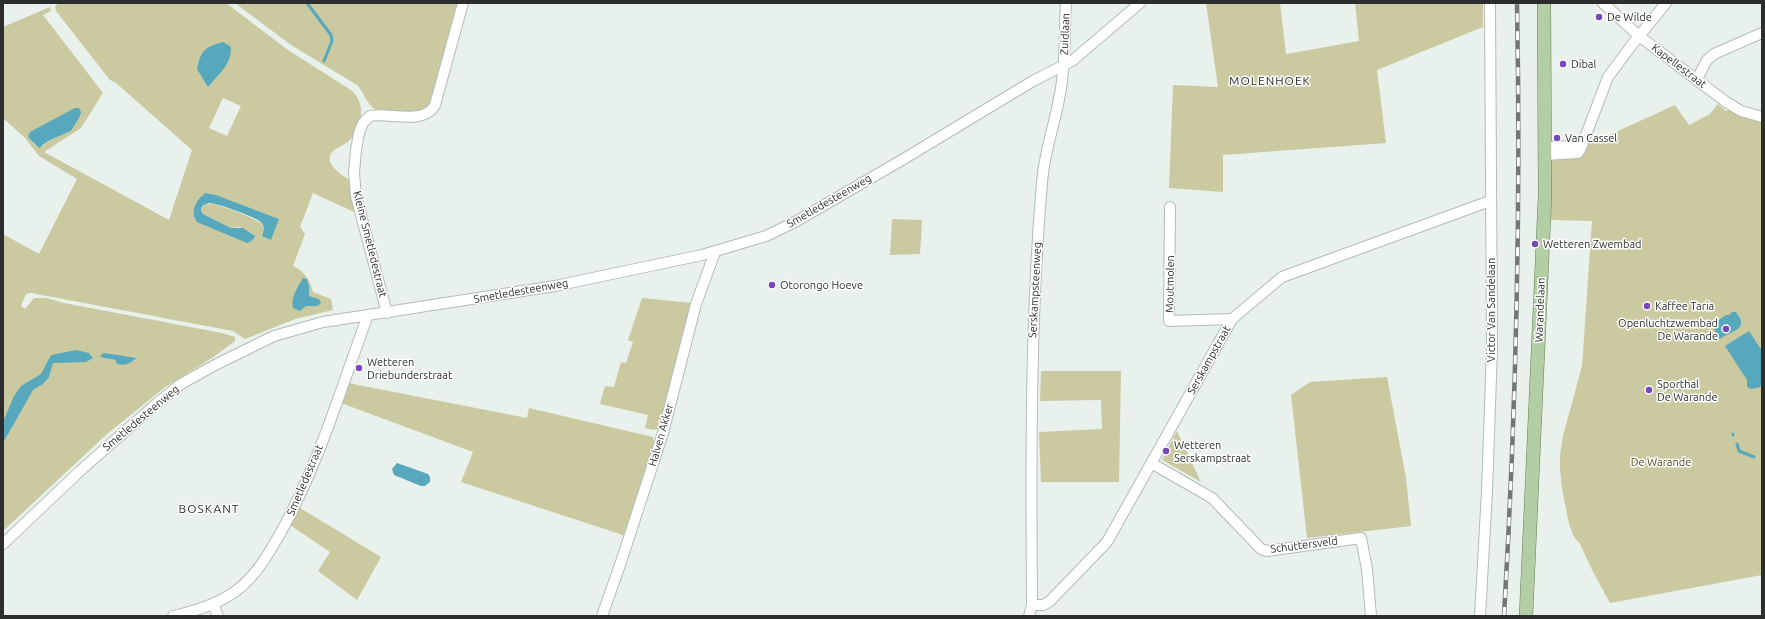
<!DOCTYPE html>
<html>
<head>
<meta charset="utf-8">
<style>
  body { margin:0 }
  #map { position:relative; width:1765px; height:619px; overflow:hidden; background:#e9f1ec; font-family:Ubuntu,sans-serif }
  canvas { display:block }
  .frame { position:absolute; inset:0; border:4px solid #2b2e2c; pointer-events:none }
</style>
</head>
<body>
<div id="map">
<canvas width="1765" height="619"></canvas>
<div class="frame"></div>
</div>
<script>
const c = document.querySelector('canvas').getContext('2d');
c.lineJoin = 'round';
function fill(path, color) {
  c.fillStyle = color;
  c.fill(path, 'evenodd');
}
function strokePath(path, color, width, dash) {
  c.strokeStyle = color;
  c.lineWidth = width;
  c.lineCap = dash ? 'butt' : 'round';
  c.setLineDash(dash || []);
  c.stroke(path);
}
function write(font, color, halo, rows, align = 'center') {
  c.font = font + ' Ubuntu,sans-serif';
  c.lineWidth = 3;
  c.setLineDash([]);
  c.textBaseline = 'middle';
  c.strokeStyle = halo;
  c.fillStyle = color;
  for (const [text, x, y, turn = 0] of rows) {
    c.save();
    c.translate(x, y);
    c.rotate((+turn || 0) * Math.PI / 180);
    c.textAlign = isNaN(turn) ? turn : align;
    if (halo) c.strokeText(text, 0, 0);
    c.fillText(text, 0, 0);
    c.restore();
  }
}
fill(new Path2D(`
  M 59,3 L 226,3 L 288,50 L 351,90 C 366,102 363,127 350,140 C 345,145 337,147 332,152 C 323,163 342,176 350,180 L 354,212 L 313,193 L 300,227 L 305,234 L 293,266 C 304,271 310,280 313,292 L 331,299 L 333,310 L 295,319 L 245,339 L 233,331 L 31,293 L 26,294 L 21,306 L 25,309 L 34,298 L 47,298 L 64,303 L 222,333 L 235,337 L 235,341 L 215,356 L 164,388 L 107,434 L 3,531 L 3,234 L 39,254 L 77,179 L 39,156 L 25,138 L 3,118 L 3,27 L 50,7 L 51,11 L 43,15 L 103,93 L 81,128 L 44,152 L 169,220 L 192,150 L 115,82 L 110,80 L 56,11 L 55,6 ZM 223,98 L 241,106 L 227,136 L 209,128 ZM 62,115 L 71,131 L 48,141 L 43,146 L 36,146 L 32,141 L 46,125 ZM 207,193 L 216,195 L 278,219 L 264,232 L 262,223 L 238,212 L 212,203 L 202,206 L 201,211 L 203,214 L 231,228 L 240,227 L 251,233 L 254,236 L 252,241 L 194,219 ZM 105,353 L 137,358 L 134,361 L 117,364 L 115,360 L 101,357 Z
  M 235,3 L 459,3 L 432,100 C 421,119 395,112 376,110 C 366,104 364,92 357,85 L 291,45 Z
  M 1206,3 L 1280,3 L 1286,54 L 1359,41 L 1355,3 L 1483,3 L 1483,27 L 1377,70 L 1386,143 L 1223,155 L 1223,192 L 1169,188 L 1173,85 L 1218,87 Z
  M 1718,104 L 1726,111 L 1732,110 L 1762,121 L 1762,575 L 1610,603 L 1593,572 L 1580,544 L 1574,537 L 1569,524 L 1562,489 L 1560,468 L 1560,455 L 1563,436 L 1582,366 L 1592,221 L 1551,220 L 1552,159 C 1571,158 1579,160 1589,143 L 1607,136 L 1675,105 L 1689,125 L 1710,114 Z
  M 892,219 L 922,220 L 920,254 L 890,255 Z
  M 642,298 L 692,303 L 661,428 L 653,430 L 645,428 L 648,415 L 600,404 L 605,386 L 614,387 L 621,362 L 626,363 L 633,342 L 628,340 Z
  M 1041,371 L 1121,371 L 1119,482 L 1041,482 L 1039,432 L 1102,429 L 1101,400 L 1040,401 Z
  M 1387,377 L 1406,478 L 1411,526 L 1307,538 L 1291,395 L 1310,382 Z
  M 348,383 L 527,418 L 529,408 L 653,437 L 655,445 L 626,536 L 461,482 L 473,452 L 341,403 Z
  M 1177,431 L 1201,482 L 1162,460 Z
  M 300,508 L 381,557 L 357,600 L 318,571 L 330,552 L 290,525 Z`), '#cac9a0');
fill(new Path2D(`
  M 223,42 L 231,47 C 232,64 218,75 208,87 L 197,69 C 201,50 205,47 223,42 Z
  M 75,108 L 79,108 L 81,112 L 80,116 L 71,131 L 48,141 L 39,148 L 28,137 L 30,132 Z
  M 206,193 L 216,195 L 279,219 L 271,240 L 262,236 C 264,232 265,226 261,222 C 257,218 217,203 211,203 C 208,203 205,205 202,206 L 201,211 L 203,214 L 231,228 L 243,228 L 255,236 L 252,241 L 247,243 L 197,222 C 189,212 197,198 206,193 Z
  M 303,278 L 307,279 L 309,286 L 309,296 L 319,299 L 321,303 L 317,306 L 306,306 L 300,311 L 293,308 C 290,298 298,287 303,278 Z
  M 1732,312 L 1736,312 C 1750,330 1732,330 1720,339 L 1712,325 L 1726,315 L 1729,315 Z
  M 1749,331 L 1762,351 L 1762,383 L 1760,387 L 1751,389 L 1747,387 L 1747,380 L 1725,346 Z
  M 76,350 L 89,353 L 93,358 L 86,362 L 53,363 L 49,377 L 43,384 L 33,390 L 3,443 L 3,422 L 14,396 L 21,386 L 41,374 L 51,355 Z
  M 105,353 L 137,358 C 130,363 127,366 117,364 L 115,360 L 100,357 L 102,354 Z
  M 397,463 L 428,474 L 430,477 L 430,482 L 425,486 L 421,486 L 394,475 L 392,469 Z`), '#57a8bc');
strokePath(new Path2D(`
  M 307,3 L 331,35 L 332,41 L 324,61
  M 1733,434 L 1733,435
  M 1737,444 L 1739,451 L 1754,457`), '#57a8bc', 3);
const minor = new Path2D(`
  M 1603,3 L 1639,36 L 1726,102 L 1741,111 L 1762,117
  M 1697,79 L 1707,60 L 1714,54 L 1762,33
  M 1544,147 L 1577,146
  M 1544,155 L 1578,153 L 1581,148 L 1608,77 L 1631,46 L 1666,3
  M 1170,207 L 1169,321 L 1232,319
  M 387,313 L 356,196 L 354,173 L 356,150 L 359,133 L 363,123 L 370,116 C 389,112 424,126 435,105 L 463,3
  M 1151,463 L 1212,498 L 1261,549 L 1267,551 L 1361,538 L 1367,569 L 1371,616
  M 3,544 L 81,470 L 155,405 L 181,384 L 215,365 L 274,336 L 323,322 L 555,286 L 702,255 L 766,236 L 795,222 L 902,160 L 1033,81 L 1072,61 L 1140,3
  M 213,604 L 218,616
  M 1032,605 L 1043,605 L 1049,602 L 1107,542 L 1232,319 L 1282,277 L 1490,201
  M 173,616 C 196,611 219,604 237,590 C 257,575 269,553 281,532 C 319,464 341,388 368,315
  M 602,616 L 621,562 L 663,433 L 696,304 L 715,252
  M 1029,616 L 1032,605 C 1031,464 1030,323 1042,183 C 1044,152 1055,124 1060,94 C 1066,64 1064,33 1066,3
  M 1480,616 L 1487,491 L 1492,348 L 1490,3`);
const major = new Path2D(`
  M 1526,616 L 1545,195 L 1544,3`);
strokePath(minor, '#b3bbb7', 12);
strokePath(major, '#637f52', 14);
strokePath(minor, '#fff', 10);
strokePath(major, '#b3cda4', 13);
const rail = new Path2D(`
  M 1504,616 C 1516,412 1521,208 1517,3`);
strokePath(rail, '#727774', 4.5);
strokePath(rail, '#fff', 3, [9]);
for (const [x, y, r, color] of [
  [1599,17,4,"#7846bd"],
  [1563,64,4,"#7846bd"],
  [1557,138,4,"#7846bd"],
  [1535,244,4,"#7846bd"],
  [772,285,4,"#7846bd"],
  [1647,306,4,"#7846bd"],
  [1726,329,4,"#7846bd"],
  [359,368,4,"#7846bd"],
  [1649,390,4,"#7846bd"],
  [1166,451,4,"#7846bd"]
]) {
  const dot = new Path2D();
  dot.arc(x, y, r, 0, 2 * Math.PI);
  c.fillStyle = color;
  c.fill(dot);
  strokePath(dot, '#fff', 1.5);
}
write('11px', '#2b2e2c', '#fff', [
  ["De Wilde",1607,17],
  ["Dibal",1571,64],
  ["Van Cassel",1565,138],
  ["Wetteren Zwembad",1543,244],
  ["Otorongo Hoeve",780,285],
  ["Kaffee Taria",1655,306],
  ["Openluchtzwembad",1718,323,"right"],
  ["De Warande",1718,336,"right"],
  ["Wetteren",367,362],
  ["Driebunderstraat",367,375],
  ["Sporthal",1657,384],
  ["De Warande",1657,397],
  ["Wetteren",1174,445],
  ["Serskampstraat",1174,458]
], 'left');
write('11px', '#2b2e2c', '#fff', [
  ["Zuidlaan",1065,34,-88],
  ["Kapellestraat",1679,66,37],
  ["Smetledesteenweg",829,201,-30],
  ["Kleine Smetledestraat",370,244,76],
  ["Moutmolen",1170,284,-89],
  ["Serskampsteenweg",1035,290,-87],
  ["Smetledesteenweg",521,291,-10],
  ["Victor Van Sandelaan",1491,310,-90],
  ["Warandelaan",1540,310,-88],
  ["Serskampstraat",1209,360,-61],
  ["Smetledesteenweg",141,418,-40],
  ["Halven Akker",661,435,-74],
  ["Smetledestraat",305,480,-67],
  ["Schuttersveld",1304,545,-7]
]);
write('11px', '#504e1e', '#fff', [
  ["De Warande",1661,462]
]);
c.letterSpacing = '1px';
write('12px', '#2b2e2c', '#fff', [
  ["MOLENHOEK",1270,81],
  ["BOSKANT",209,509]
]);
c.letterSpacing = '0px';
</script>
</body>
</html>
